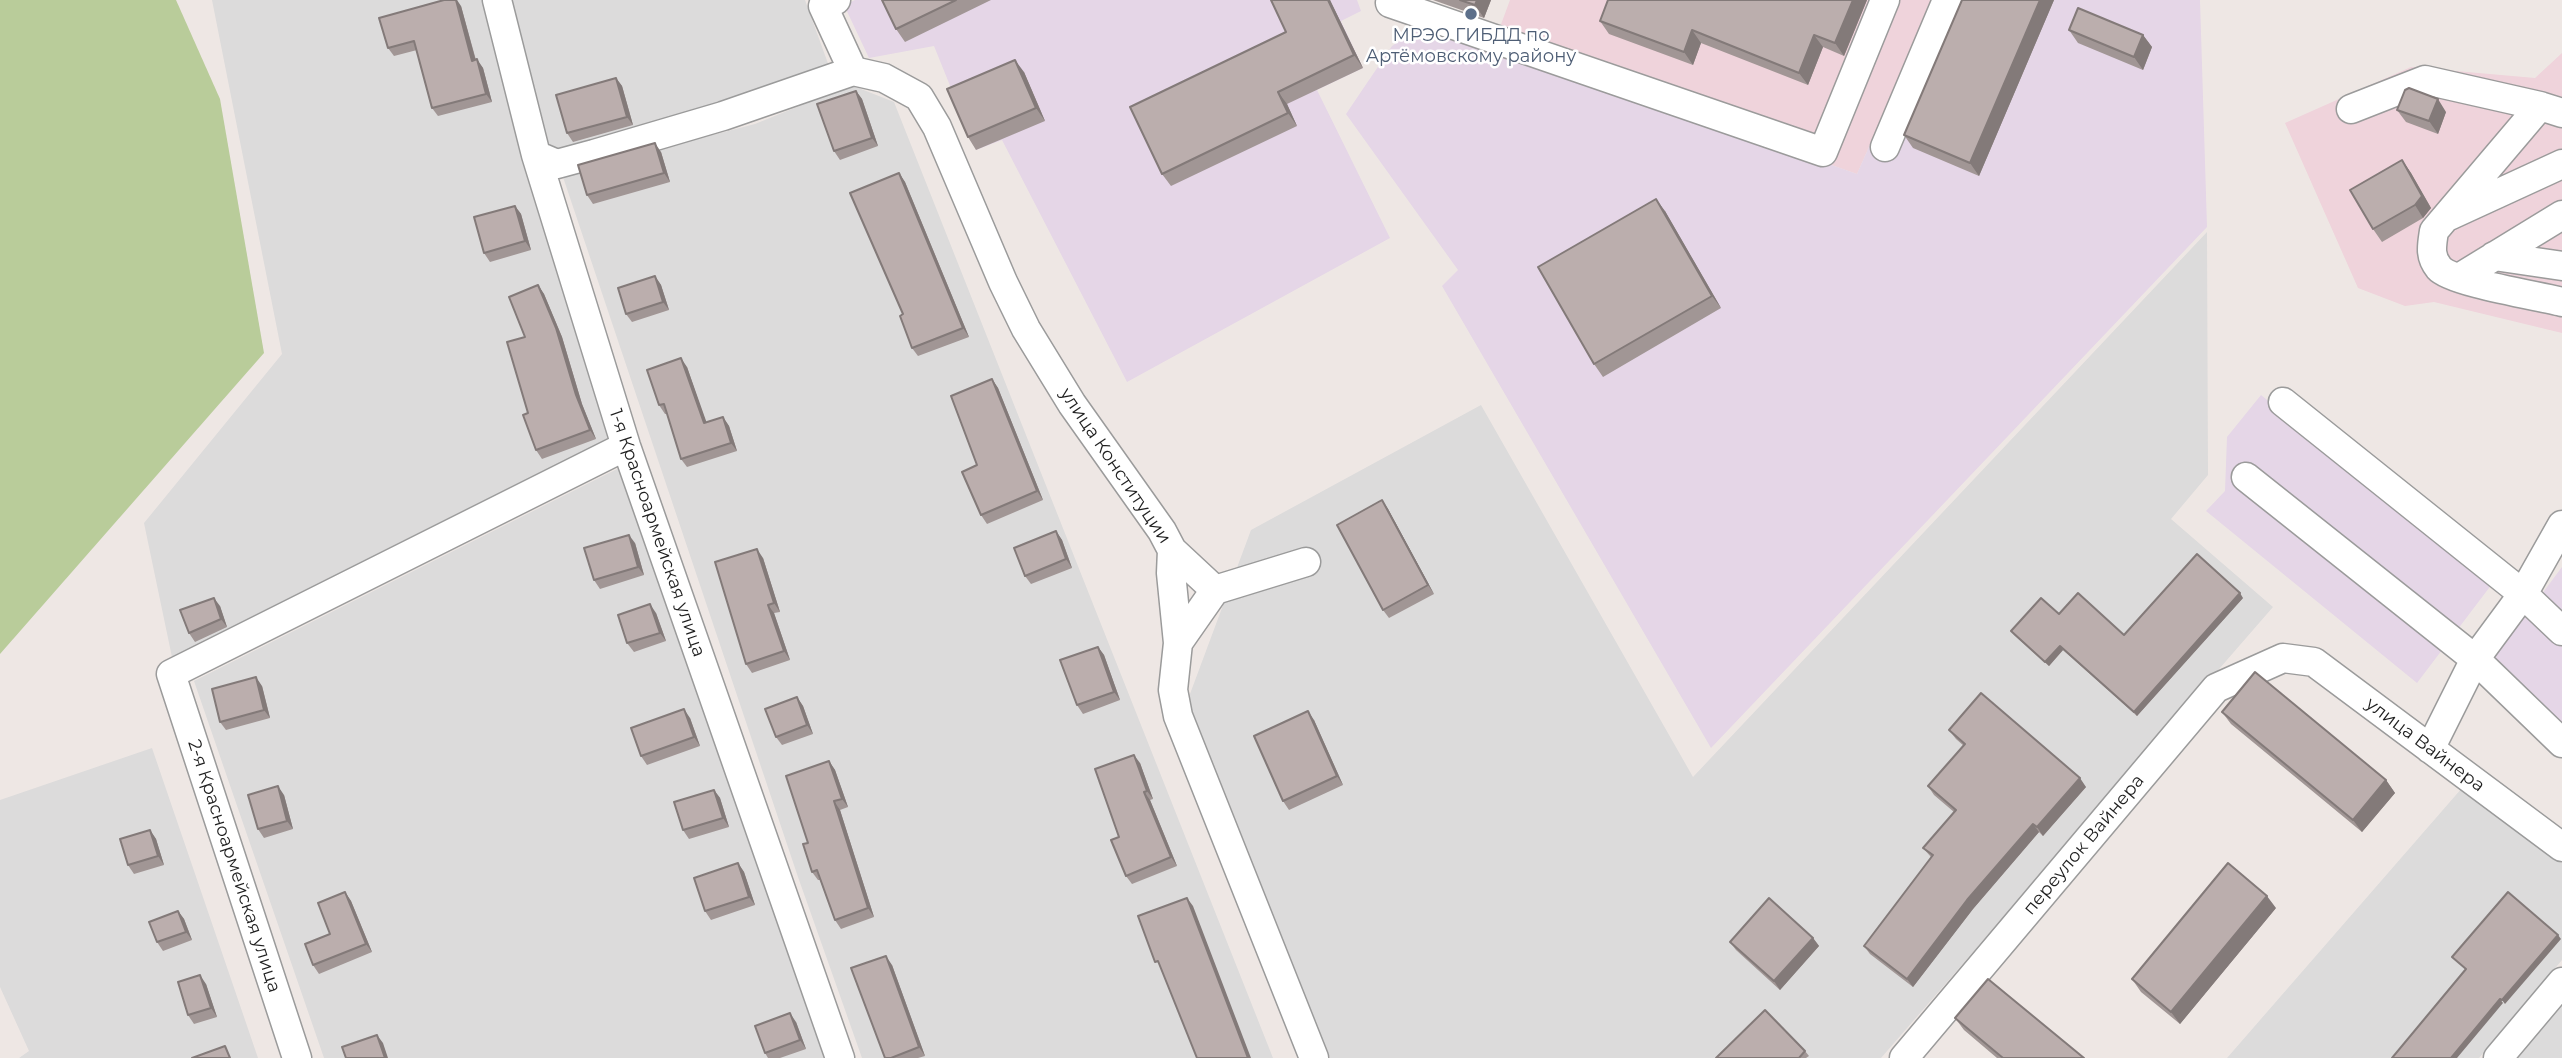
<!DOCTYPE html>
<html>
<head>
<meta charset="utf-8">
<style>
  body { margin:0 }
  canvas { display:block; background:#eee7e4 }
</style>
</head>
<body>
<canvas width="2562" height="1058"></canvas>
<script>
const c = document.querySelector('canvas').getContext('2d');
c.lineJoin = 'round';
function fill(path, color) { c.fillStyle = color; c.fill(path, 'evenodd'); }
function stroke(path, color, width, dash) { c.strokeStyle = color; c.lineWidth = width; c.lineCap = dash ? 'butt' : 'round'; c.setLineDash(dash || []); c.stroke(path); }
function drawText(font, color, halo, rows, align = 'center') {
  c.font = font + ' Montserrat,sans-serif'; c.lineWidth = 5; c.setLineDash([]); c.textBaseline = 'middle'; c.strokeStyle = halo; c.fillStyle = color; for (const [text, x, y, turn = 0] of rows) {
    c.save(); c.translate(x, y); c.rotate((+turn || 0) * Math.PI / 180); c.textAlign = isNaN(turn) ? turn : align; if (halo) c.strokeText(text, 0, 0); c.fillText(text, 0, 0); c.restore();
  }
}
fill(new Path2D(`
  M212 0H487L612 442 173 662 144 523 282 354Z
  M512 0H805L830 69 564 154 546 144Z
  M851 85 894 102 1273 1058H862L798 877 562 174 755 124Z
  M2207 232 2208 475 2171 519 2273 607 1881 1058H1330L1187 702 1251 530 1481 405 1693 777Z
  M621 467 826 1058H324L194 681Z
  M152 748 258 1058H19L29 1051 0 987V800Z
  M2462 788 2562 863V960L2479 1058H2227Z
  M2562 1003V1058H2517Z`), '#dcdbdb');
fill(new Path2D(`
  M1510 0H1934L1857 174 1493 46Z
  M2562 53V333L2434 302 2405 306 2358 288 2285 123 2411 67 2535 78Z`), '#efd3db');
fill(new Path2D(`
  M855 0H1357L1361 11 1341 21 1363 68 1317 90 1390 238 1127 382 1002 140 976 150 934 46 869 58 844 5Z
  M1934 0H2200L2207 227 1711 748 1442 286 1458 270 1346 114 1392 46 1427 23 1857 174Z
  M2261 395 2492 584 2417 683 2206 511 2225 491 2227 437Z
  M2562 567V737L2488 666Z`), '#e5d6e7');
fill(new Path2D(`
  M0 0H176L220 99 264 353 0 654Z`), '#b9cc9a');
const minor = new Path2D(`
  M497 0 536 155 626 446 840 1058
  M836 0 823 6 853 71
  M1391 0 1390 3 1823 152 1885 0
  M2351 109 2425 80 2540 106
  M2562 113 2540 106 2434 231C2432 245 2429 256 2439 268 2451 282 2539 296 2562 302
  M1885 147 1947 0
  M536 155 557 164 594 154 723 116 853 71 884 78 919 97 937 127 1003 282 1026 329 1072 404 1162 531 1172 550 1171 573 1178 643 1173 690 1178 716 1314 1058
  M2449 216 2562 164
  M2494 256 2562 266
  M2459 278 2562 215
  M2283 402 2523 594 2562 631
  M2246 477 2475 659 2562 743
  M1172 550 1215 590
  M1178 643 1215 590 1306 562
  M2430 749 2475 659 2523 594 2562 525
  M297 1058 171 674 626 446
  M1904 1058 2216 688 2283 658 2314 662 2562 847
  M2498 1058 2562 982`);
stroke(minor, '#9b9b9b', 31);
stroke(minor, '#fff', 28);
fill(new Path2D(`
  M882 0H991L905 42 896 29Z
  M1330 0 1363 68 1287 104 1297 126 1171 186 1162 174 1286 32Z
  M1433 0H1491L1484 18Z
  M1608 0H1867L1844 56 1823 47 1808 85 1701 43 1693 65 1609 34 1600 21Z
  M1962 0H2054L1979 176 1913 148 1904 135Z
  M461 6 476 60 483 68 492 102 438 116 432 108 417 50 394 56 388 48Z
  M2069 30 2143 35 2152 47 2143 70 2078 43Z
  M1024 72 1045 121 976 150 968 137Z
  M616 78 622 86 633 125 573 142 567 133Z
  M856 91 862 99 878 146 840 160 834 151Z
  M2397 110 2446 112 2438 134 2406 122Z
  M661 152 670 182 593 204 587 195Z
  M2402 160 2411 173 2431 208 2423 218 2382 242 2373 229Z
  M899 173 905 182 969 337 918 356 912 348 903 314Z
  M515 206 521 214 531 250 490 262 484 253Z
  M1665 211 1721 308 1603 377 1594 364Z
  M655 276 661 285 669 310 632 322 626 314Z
  M538 285 544 294 562 337 582 404 596 439 542 459 536 450 525 337Z
  M687 367 706 423 723 417 729 426 737 451 687 467 681 459 667 414H665L659 405Z
  M992 379 998 388 1043 500 987 524 981 515 977 465Z
  M1382 500 1388 509 1434 594 1389 618 1383 610Z
  M1056 531 1062 540 1072 568 1031 584 1025 576Z
  M635 543 644 575 600 589 594 580Z
  M763 558 780 612 774 613 790 660 752 673 746 664Z
  M2243 598 2137 716 2063 650 2049 666 2014 635 2011 631 2059 614 2124 635Z
  M220 606 227 627 195 642 189 633Z
  M656 613 666 641 634 652 627 643Z
  M1098 647 1104 655 1120 700 1083 714 1077 705Z
  M262 686 270 718 226 730 220 722Z
  M797 697 803 706 813 734 782 745 776 737Z
  M2222 712 2386 780 2395 793 2362 832 2231 724Z
  M690 718 700 746 647 765 641 756Z
  M1314 720 1343 785 1289 810 1283 801Z
  M1949 730 2086 787 2043 836 2039 832 1973 909 1913 987 1870 954 1864 946 1931 857 1923 848 1954 812 1934 795 1928 786 1964 746 1956 739Z
  M829 761 835 770 848 807 840 810 874 917 841 929 835 920 820 880H818L812 872 808 843Z
  M1140 763 1153 799 1150 800 1177 866 1132 884 1126 876 1119 837Z
  M714 790 720 798 729 827 689 839 683 830Z
  M284 795 293 829 264 838 258 829Z
  M150 830 156 839 164 865 134 874 128 865Z
  M738 863 744 872 755 905 711 920 705 911Z
  M345 892 351 901 372 952 319 974 313 965 330 934Z
  M2276 908 2180 1024 2141 992 2132 979Z
  M178 911 184 919 192 940 163 951 157 942Z
  M1813 938 1819 946 1780 990 1736 950 1730 942Z
  M892 965 925 1056 918 1058H885Z
  M206 984 217 1017 194 1024 188 1015Z
  M1955 1018 2084 1058H1997L1964 1030Z
  M796 1022 806 1049 780 1058H768L765 1053Z
  M1805 1051 1809 1056 1806 1058H1716Z`), '#a19695');
fill(new Path2D(`
  M456 0H457L461 6 478 69 472 61Z
  M1328 0H1330L1363 68 1354 55Z
  M1477 0H1491L1484 18 1475 5Z
  M1853 0H1867L1844 56 1835 43Z
  M2040 0H2054L1979 176 1970 163Z
  M1692 30 1701 43 1693 65 1684 52Z
  M1814 35 1823 47 1808 85 1799 73Z
  M2143 35 2152 47 2143 70 2134 57Z
  M477 59 483 68 492 102 486 94Z
  M1015 60 1024 72 1045 121 1036 108Z
  M616 78 622 86 633 125 627 117Z
  M856 91 862 99 878 146 872 138Z
  M1278 92 1287 104 1297 126 1288 113Z
  M2438 99 2446 112 2438 134 2429 121Z
  M655 143 661 152 670 182 664 173Z
  M2402 160 2411 173 2431 208 2423 218 2415 205Z
  M899 173 905 182 969 337 963 328Z
  M1656 199 1665 211 1721 308 1712 296Z
  M515 206 521 214 531 250 525 241Z
  M655 276 661 285 669 310 663 302Z
  M538 285 544 294 562 337 582 404 596 439 590 430 576 395Z
  M681 358 687 367 710 432 704 423Z
  M992 379 998 388 1043 500 1037 491Z
  M723 417 729 426 737 451 731 443Z
  M1382 500 1388 509 1434 594 1428 585Z
  M1056 531 1062 540 1072 568 1066 559Z
  M629 535 635 543 644 575 638 567Z
  M757 549 763 558 780 612 774 603Z
  M2240 593 2243 598 2137 716 2134 712Z
  M214 598 220 606 227 627 221 619Z
  M650 604 656 613 666 641 660 633Z
  M768 605 774 613 790 660 784 651Z
  M2060 646 2063 650 2049 666 2045 662Z
  M1098 647 1104 655 1120 700 1114 692Z
  M256 677 262 686 270 718 264 710Z
  M797 697 803 706 813 734 807 725Z
  M684 709 690 718 700 746 694 737Z
  M1308 711 1314 720 1343 785 1337 776Z
  M1134 755 1140 763 1153 799 1147 791Z
  M829 761 835 770 848 807 842 799Z
  M2080 778 2086 787 2043 836 2037 827Z
  M2386 780 2395 793 2362 832 2353 820Z
  M278 786 284 795 293 829 287 821Z
  M714 790 720 798 729 827 723 818Z
  M1144 792 1150 800 1177 866 1171 857Z
  M834 801 840 810 874 917 868 908Z
  M2033 824 2039 832 1973 909 1913 987 1907 979 1967 900Z
  M150 830 156 839 164 865 158 856Z
  M738 863 744 872 755 905 749 897Z
  M345 892 351 901 372 952 366 944Z
  M2267 896 2276 908 2180 1024 2171 1012Z
  M1187 898 1193 906 1251 1058H1248Z
  M178 911 184 919 192 940 186 932Z
  M2558 935 2561 939 2505 1004 2502 1000Z
  M1813 938 1819 946 1780 990 1774 981Z
  M886 956 892 965 925 1056 919 1047Z
  M200 975 206 984 217 1017 211 1008Z
  M2500 999 2503 1003 2457 1058H2451Z
  M790 1013 796 1022 806 1049 800 1040Z
  M377 1035 383 1043 388 1058H385Z`), '#837a79');
const building = new Path2D(`
  M444 0H456L472 61 477 59 486 94 432 108 414 41 388 48 379 18Z
  M882 0H956L896 29Z
  M1271 0H1328L1354 55 1278 92 1288 113 1162 174 1130 107 1286 32Z
  M1460 0H1477L1475 5Z
  M1608 0H1853L1835 43 1814 35 1799 73 1692 30 1684 52 1600 21Z
  M1962 0H2040L1970 163 1904 135Z
  M2078 8 2143 35 2134 57 2069 30Z
  M1015 60 1036 108 968 137 947 89Z
  M616 78 627 117 567 133 556 95Z
  M2409 88 2438 99 2429 121 2397 110 2405 90Z
  M856 91 872 138 834 151 817 104Z
  M655 143 664 173 587 195 578 165Z
  M2402 160 2422 196 2415 205 2373 229 2350 190Z
  M899 173 963 328 912 348 900 316 903 314 850 193Z
  M1656 199 1712 296 1594 364 1538 267Z
  M515 206 525 241 484 253 474 217Z
  M655 276 663 302 626 314 618 288Z
  M538 285 556 328 576 395 590 430 536 450 523 415 528 413 507 342 525 337 509 297Z
  M681 358 704 423 723 417 731 443 681 459 664 404 659 405 647 370Z
  M992 379 1037 491 981 515 962 472 977 465 951 396Z
  M1382 500 1428 585 1383 610 1337 525Z
  M1056 531 1066 559 1025 576 1014 548Z
  M629 535 638 567 594 580 584 548Z
  M757 549 774 603 768 605 784 651 746 664 715 562Z
  M2197 554 2240 593 2134 712 2060 646 2045 662 2011 631 2041 598 2059 614 2078 593 2124 635Z
  M214 598 221 619 189 633 180 610Z
  M650 604 660 633 627 643 618 615Z
  M1098 647 1114 692 1077 705 1060 660Z
  M2255 672 2386 780 2353 820 2222 712Z
  M256 677 264 710 220 722 212 689Z
  M1981 693 2080 778 2037 827 2033 824 1967 900 1907 979 1864 946 1933 855 1923 848 1956 810 1928 786 1965 744 1949 730Z
  M797 697 807 725 776 737 765 709Z
  M684 709 694 737 641 756 631 728Z
  M1308 711 1337 776 1283 801 1254 736Z
  M1134 755 1147 791 1144 792 1171 857 1126 876 1111 840 1119 837 1095 769Z
  M829 761 842 799 834 801 868 908 835 920 817 870 812 872 803 844 808 843 786 776Z
  M278 786 287 821 258 829 248 795Z
  M714 790 723 818 683 830 674 802Z
  M150 830 158 856 128 865 120 839Z
  M738 863 749 897 705 911 694 878Z
  M2228 863 2267 896 2171 1012 2132 979Z
  M345 892 366 944 313 965 305 944 330 934 318 903Z
  M2508 892 2558 935 2502 1000 2500 999 2451 1058H2392L2466 969 2452 957Z
  M1187 898 1248 1058H1197L1158 961 1155 962 1138 916Z
  M1769 898 1813 938 1774 981 1730 942Z
  M178 911 186 932 157 942 149 922Z
  M886 956 919 1047 891 1058H885L851 968Z
  M200 975 211 1008 188 1015 178 982Z
  M1988 979 2084 1058H2003L1955 1018Z
  M1765 1010 1805 1051 1799 1058H1716Z
  M790 1013 800 1040 765 1053 755 1026Z
  M377 1035 385 1058H346L342 1047Z
  M225 1046 230 1058H192Z`);
fill(building, '#bbaead');
stroke(building, '#837a79', 2);
for (const [x, y, r, color] of [
  [1471,14,7,"#5c6f8a"]
]) { const dot = new Path2D(); dot.arc(x, y, r, 0, 2 * Math.PI); c.fillStyle = color; c.fill(dot); stroke(dot, '#fff', 2.5); }
drawText('18px', '#4e5e75', '#fff', [
  ["МРЭО ГИБДД по",1471,36],
  ["Артёмовскому району",1471,57]
]);
drawText('18px', '#1e1e1e', '#fff', [
  ["улица Конституции",1115,466,56],
  ["1-я Красноармейская улица",657,533,71],
  ["улица Вайнера",2425,745,37],
  ["переулок Вайнера",2084,845,-50],
  ["2-я Красноармейская улица",234,866,72]
]);
</script>
</body>
</html>
